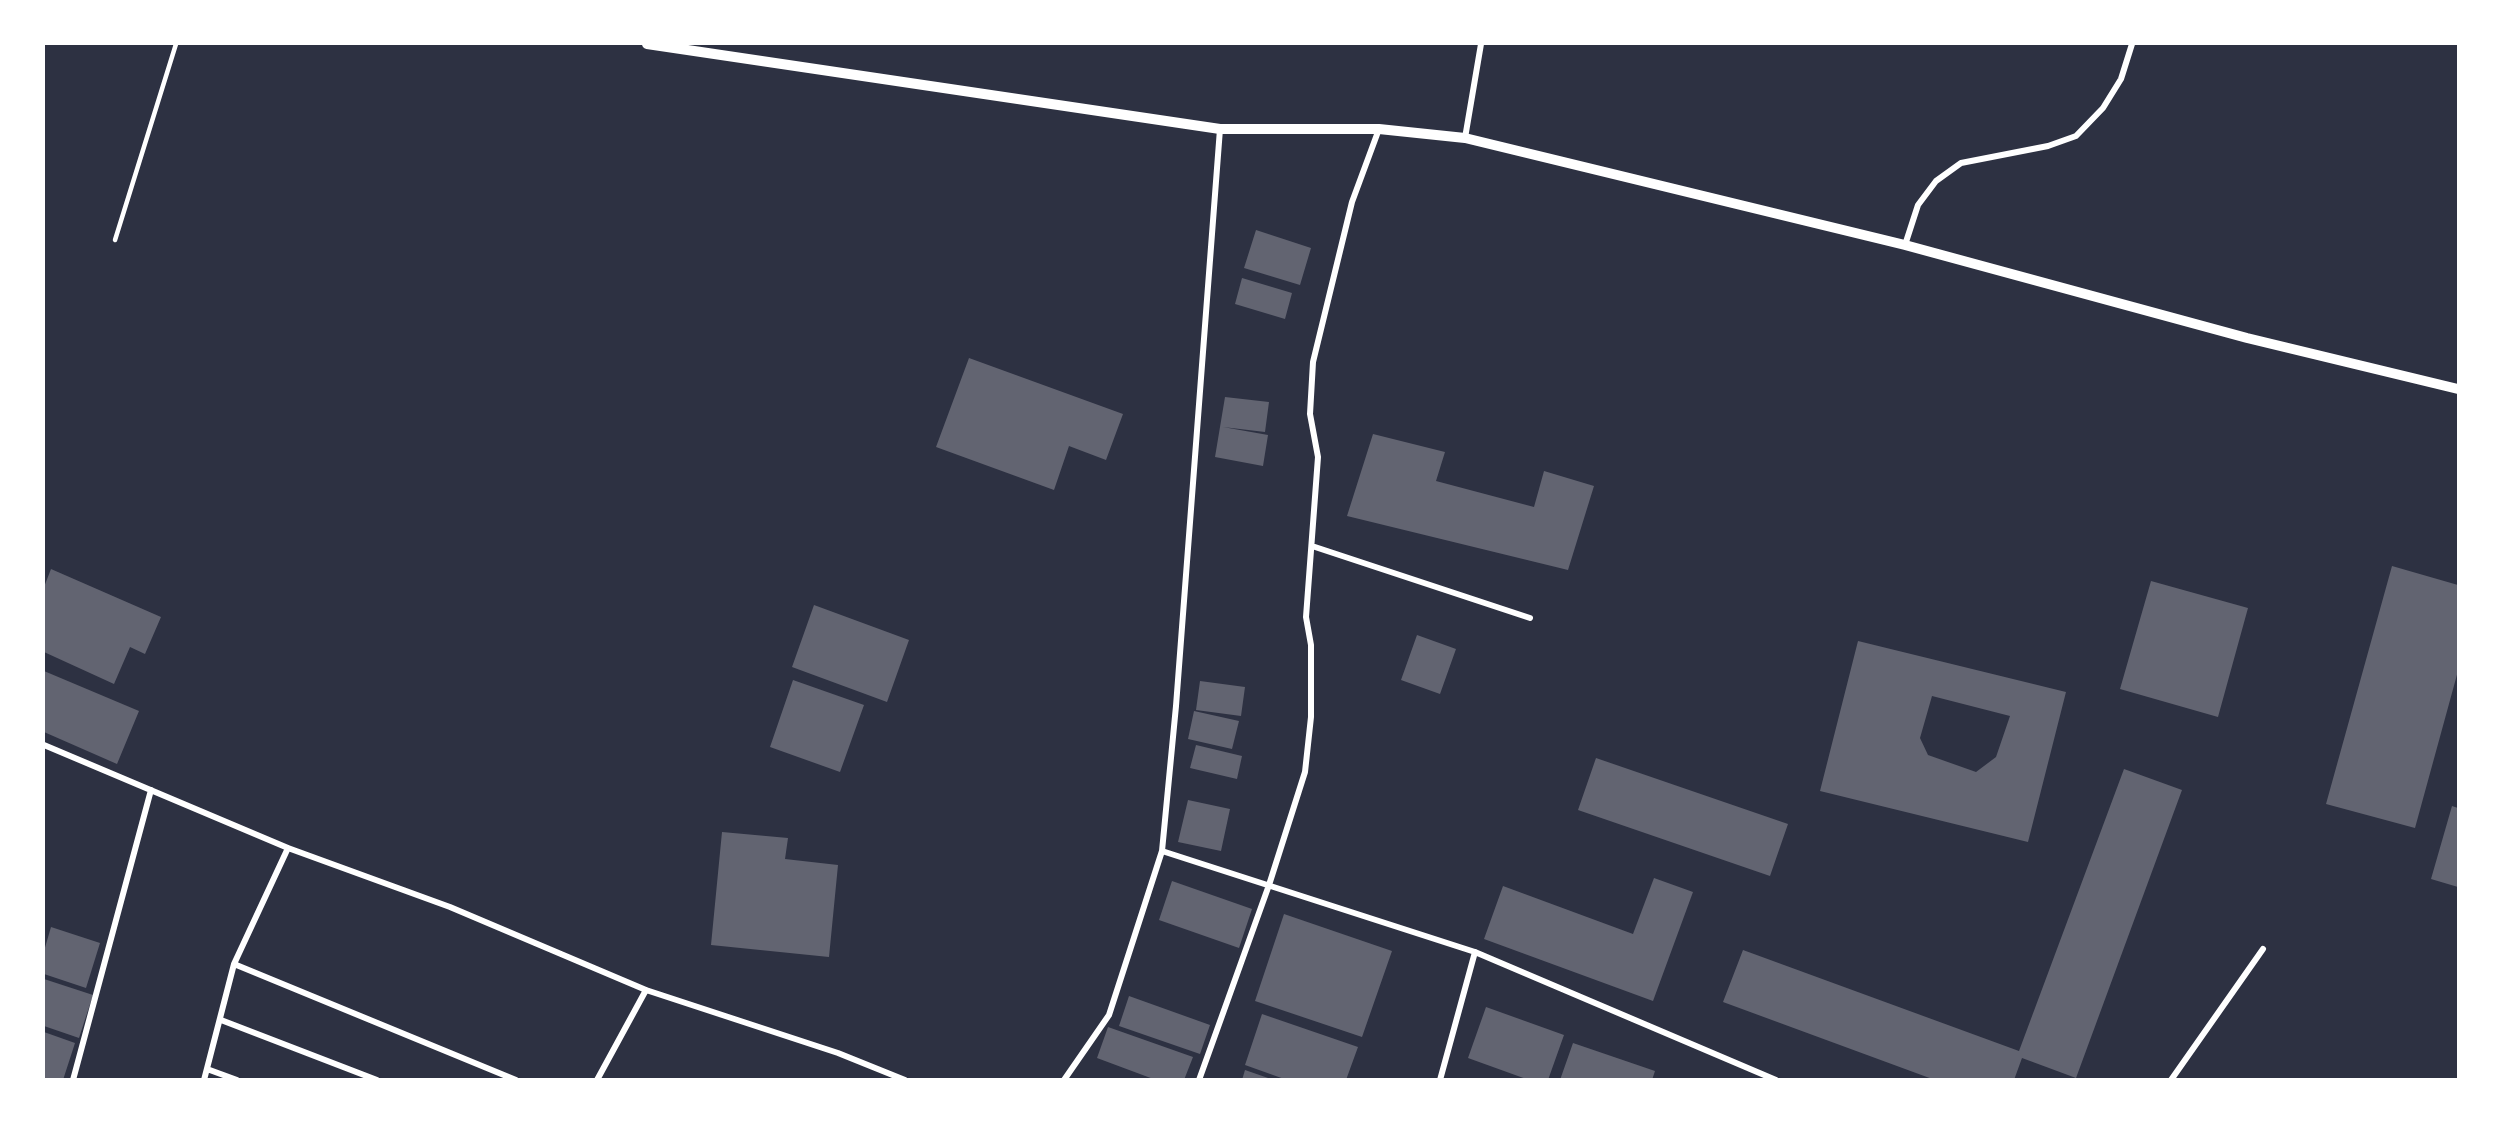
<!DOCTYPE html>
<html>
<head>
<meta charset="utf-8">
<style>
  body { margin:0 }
  #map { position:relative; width:2502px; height:1123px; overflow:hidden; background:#2d3142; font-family:"Work Sans",sans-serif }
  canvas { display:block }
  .frame { position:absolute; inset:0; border:45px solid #fff; pointer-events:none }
</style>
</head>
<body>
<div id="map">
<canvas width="2502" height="1123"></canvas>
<div class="frame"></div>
</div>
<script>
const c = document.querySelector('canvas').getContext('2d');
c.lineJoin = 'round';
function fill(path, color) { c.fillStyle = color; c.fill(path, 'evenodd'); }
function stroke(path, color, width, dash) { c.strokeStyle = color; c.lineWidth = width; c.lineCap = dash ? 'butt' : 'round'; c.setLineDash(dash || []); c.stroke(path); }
fill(new Path2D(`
  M1256 230 1311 248 1300 285 1244 268Z
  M1242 278 1292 293 1285 319 1235 304Z
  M969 358 1123 414 1106 460 1069 446 1054 490 936 447Z
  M1225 397 1269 402 1265 432 1223 427 1268 435 1263 466 1215 457Z
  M1373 434 1445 452 1436 481 1534 507 1544 471 1594 486 1568 570 1347 516Z
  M2392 566 2458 585V671L2415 828 2326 804Z
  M51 569 161 617 145 654 130 647 114 684 44 652V587Z
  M2151 581 2248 608 2218 717 2120 689Z
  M814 605 909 640 887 702 792 667Z
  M1417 635 1456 649 1440 694 1401 680Z
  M1858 641 2066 692 2028 842 1820 791ZM1932 696 2010 716 1996 757 1976 772 1928 755 1920 738Z
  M44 671 139 711 117 764 44 732Z
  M793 680 864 705 840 772 770 747Z
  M1200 681 1245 687 1241 716 1196 710Z
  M1194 711 1239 721 1232 749 1188 739Z
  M1196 745 1242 756 1237 779 1190 768Z
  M1596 758 1788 824 1770 876 1578 810Z
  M2124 769 2182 790 2076 1078 2022 1058 2014 1080H1935L1723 1002 1743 950 2019 1051Z
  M1188 800 1230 809 1221 851 1178 842Z
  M2452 806 2458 808V887L2431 879Z
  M722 832 788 838 785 859 838 865 829 957 711 945Z
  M1654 878 1693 892 1653 1001 1484 939 1503 886 1633 934Z
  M1172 881 1252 909 1239 948 1159 920Z
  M1284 914 1392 951 1362 1037 1255 1001Z
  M51 927 100 943 86 988 44 974V951Z
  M44 979 93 995 79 1038 44 1026Z
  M1129 996 1210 1025 1200 1054 1119 1026Z
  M1486 1007 1564 1035 1548 1080H1529L1468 1058Z
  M1262 1014 1358 1047 1346 1080H1287L1245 1065Z
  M1108 1027 1193 1057 1184 1080H1156L1097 1058Z
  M44 1032 75 1043 63 1080 44 1078Z
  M1573 1043 1655 1071 1652 1080H1560Z
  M1245 1070 1271 1079V1080H1242Z`), '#626471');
stroke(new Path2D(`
  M115 240 176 44`), '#fff', 4.5);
stroke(new Path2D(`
  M1465 138 1481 44
  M1905 245 1918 205 1936 181 1961 163 2048 146 2076 136 2103 108 2121 79 2132 44
  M1312 546 1530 618
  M44 745 288 848 450 907 646 990 838 1053 905 1080
  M1162 851 1475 952 1776 1080
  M234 964 516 1080
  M221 1020 377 1080
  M207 1069 237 1080
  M73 1080 151 790
  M204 1080 234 964 288 848
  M597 1080 646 990
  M1064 1080 1109 1015 1162 851 1176 706 1220 129
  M1199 1080 1269 885 1305 772 1311 717V645L1306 617 1318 457 1310 414 1313 362 1352 202 1379 129
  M1440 1080 1475 952
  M2171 1080 2263 949`), '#fff', 6);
stroke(new Path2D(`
  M647 44 1220 129H1379L1465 138 1905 245 2247 338 2458 389`), '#fff', 10);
</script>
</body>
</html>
